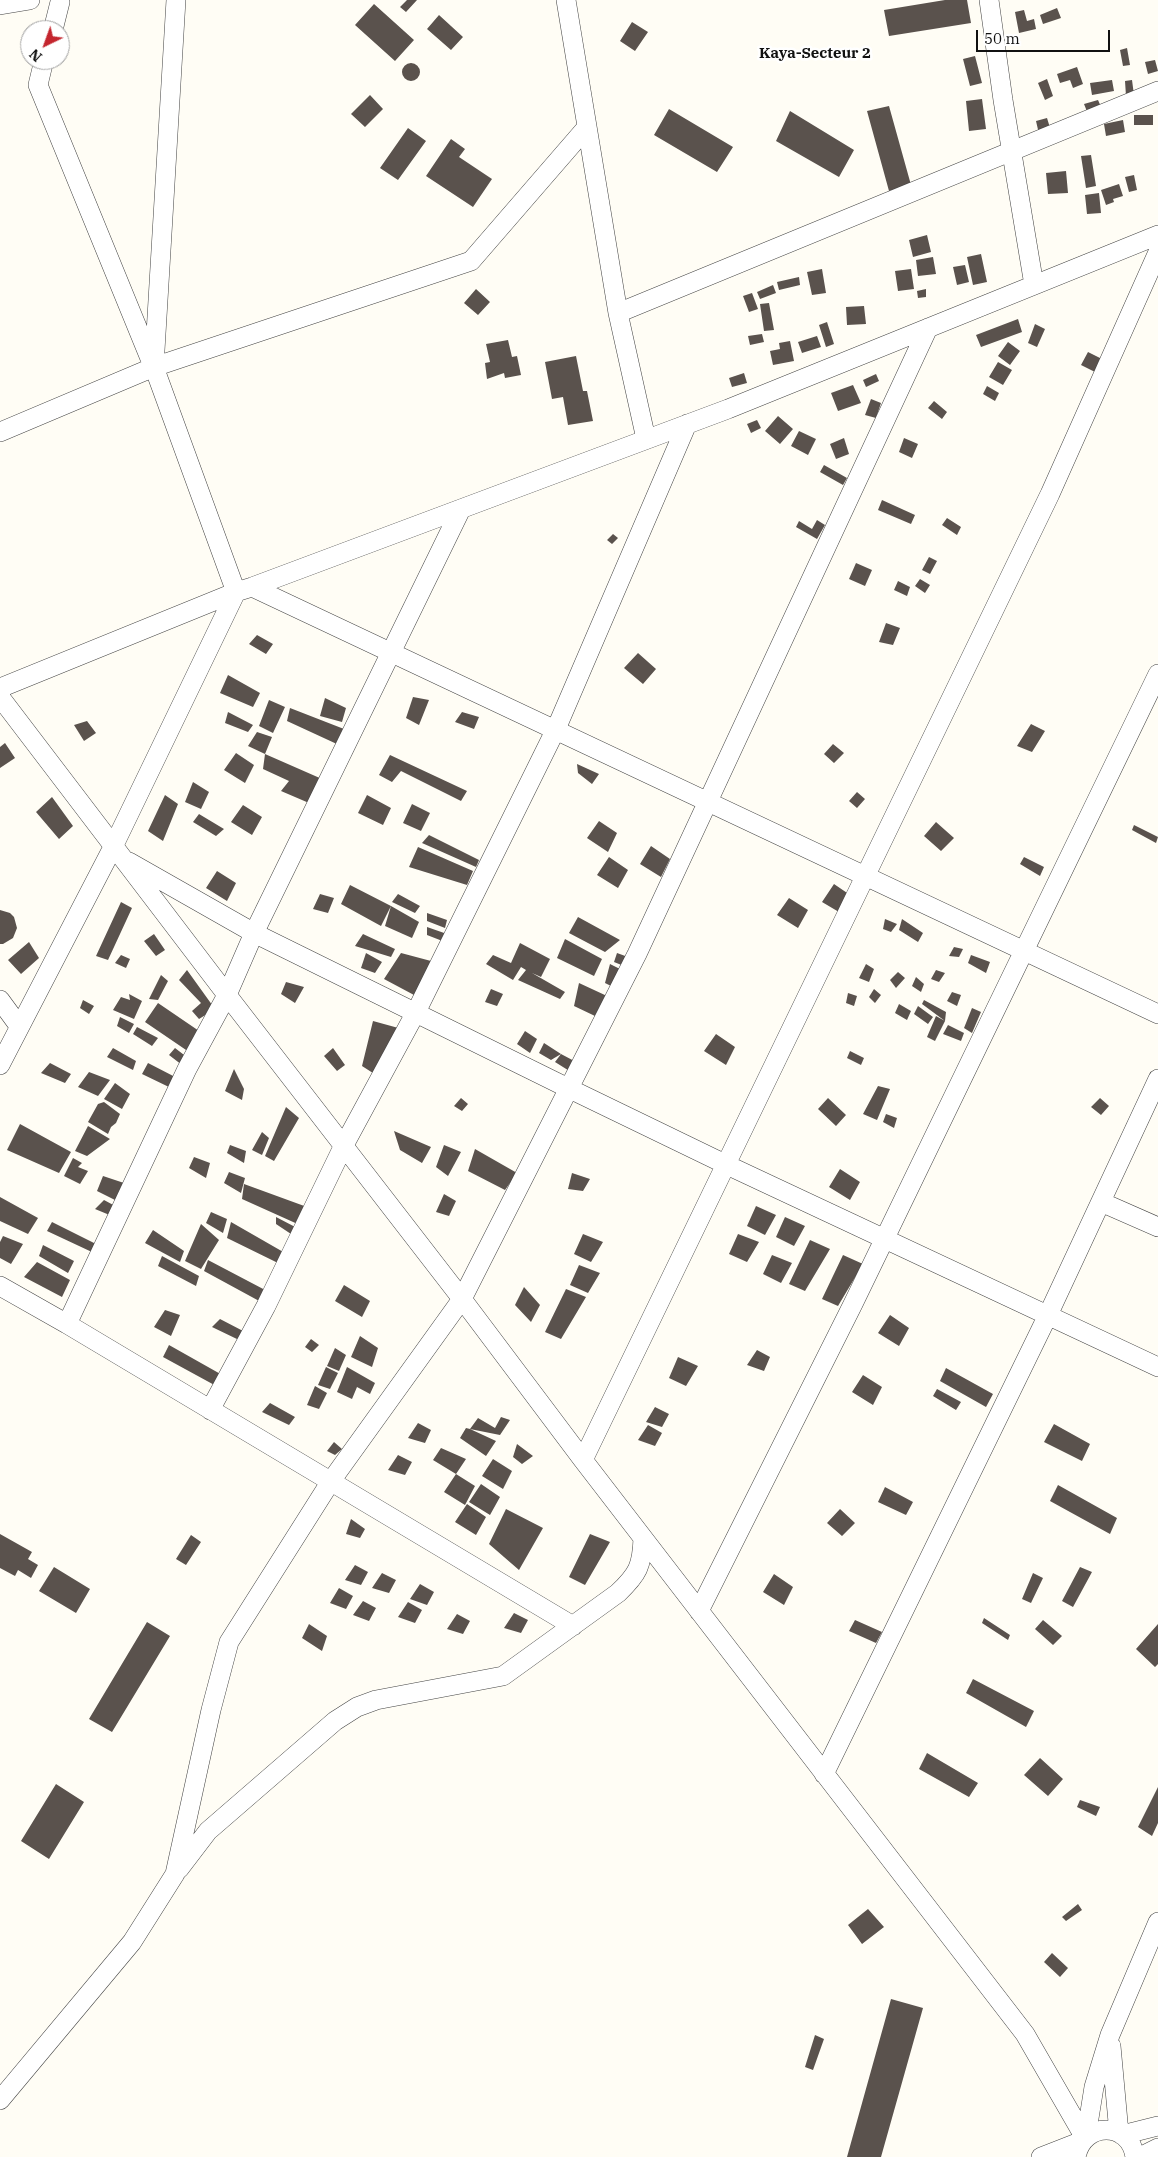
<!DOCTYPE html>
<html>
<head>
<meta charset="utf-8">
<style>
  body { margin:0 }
  #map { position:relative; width:1158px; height:2157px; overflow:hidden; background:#fffdf5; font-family:"IBM Plex Serif",serif }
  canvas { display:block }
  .north { position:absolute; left:20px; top:20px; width:50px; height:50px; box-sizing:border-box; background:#fff; border:1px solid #a0a0a0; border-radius:50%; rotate:222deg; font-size:14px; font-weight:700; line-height:20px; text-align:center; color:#111 }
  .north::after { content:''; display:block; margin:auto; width:18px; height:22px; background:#c4262e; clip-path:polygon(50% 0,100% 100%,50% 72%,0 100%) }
  .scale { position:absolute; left:976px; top:30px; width:134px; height:22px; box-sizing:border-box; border:2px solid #111; border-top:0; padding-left:6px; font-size:15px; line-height:18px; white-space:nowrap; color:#111; -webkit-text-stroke:4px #fff; paint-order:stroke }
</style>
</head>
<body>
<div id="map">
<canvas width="1158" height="2157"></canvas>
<div class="north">N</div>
<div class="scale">50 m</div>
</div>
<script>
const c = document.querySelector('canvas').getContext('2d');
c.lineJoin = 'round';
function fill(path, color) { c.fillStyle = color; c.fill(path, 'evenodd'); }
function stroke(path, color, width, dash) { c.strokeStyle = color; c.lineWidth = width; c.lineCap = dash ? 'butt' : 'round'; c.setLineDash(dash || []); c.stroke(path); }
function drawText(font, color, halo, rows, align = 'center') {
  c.font = font + ' "IBM Plex Serif",serif'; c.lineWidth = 5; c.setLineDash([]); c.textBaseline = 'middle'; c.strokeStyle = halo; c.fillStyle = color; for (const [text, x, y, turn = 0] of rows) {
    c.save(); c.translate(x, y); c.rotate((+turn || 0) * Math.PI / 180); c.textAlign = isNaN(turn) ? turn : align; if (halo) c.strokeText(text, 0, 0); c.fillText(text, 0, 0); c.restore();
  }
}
fill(new Path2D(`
  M407 0H417L406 12 400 7Z
  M945 0H967L971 23 889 36 884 10Z
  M374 4 414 40 395 61 355 25Z
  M1057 8 1061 18 1043 24 1040 15Z
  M1024 10 1027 21 1034 19 1036 29 1019 33 1015 12Z
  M439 15 463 37 451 50 427 29Z
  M632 22 648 32 635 51 620 41Z
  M1127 48 1130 65 1123 66 1120 50Z
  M975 56 982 83 970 86 963 59Z
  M1155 60 1158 71 1148 74 1145 62Z
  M402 72a9 9 0 1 1 18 0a9 9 0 1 1-18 0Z
  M1077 67 1083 84 1073 88 1070 80 1060 83 1057 74Z
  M1047 79 1053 96 1045 100 1038 83Z
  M1112 80 1114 91 1092 95 1090 83Z
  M1132 80 1134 95 1126 96 1125 81Z
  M370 95 383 109 365 127 351 114Z
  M982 99 986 129 969 131 966 101Z
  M1098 100 1102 109 1088 114 1084 104Z
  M889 106 911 185 889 191 867 111Z
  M669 109 733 147 717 172 654 135Z
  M790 111 854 150 839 177 776 141Z
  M1134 115H1153V125H1134Z
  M1047 118 1051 131 1039 134 1036 121Z
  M1123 120 1125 132 1106 136 1104 124Z
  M408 128 426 141 398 180 380 168Z
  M451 139 465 149 459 157 492 179 473 207 426 176Z
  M1091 155 1096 186 1086 188 1081 156Z
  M1066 171 1068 193 1048 194 1046 173Z
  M1134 175 1137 190 1129 192 1125 177Z
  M1119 184 1123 196 1113 199 1114 202 1106 205 1101 190Z
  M1099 193 1101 213 1087 214 1085 195Z
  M927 235 931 252 913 257 909 240Z
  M981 254 987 282 973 285 967 257Z
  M933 257 936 274 918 276 916 260Z
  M965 265 969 282 957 285 953 267Z
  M822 269 826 293 812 295 807 272Z
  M911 269 914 289 898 291 895 271Z
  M799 277 800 285 779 290 777 282Z
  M773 285 776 293 760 299 757 292Z
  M476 289 490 302 478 315 464 303Z
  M926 289V297L918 298 917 291Z
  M752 293 758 309 749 312 743 296Z
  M769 303 774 330 764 331 760 304Z
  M864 306 866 324 847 325 846 307Z
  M1018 319 1022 332 981 347 976 335Z
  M827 322 834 344 826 347 819 325Z
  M1035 324 1045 329 1037 347 1028 343Z
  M762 334 764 342 750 345 748 336Z
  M817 336 821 347 802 353 798 342Z
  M508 340 512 357 517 356 521 375 505 378 504 373 487 379 485 363 490 362 486 344Z
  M790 341 794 361 773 365 770 351 780 349 779 343Z
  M1008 342 1020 351 1010 365 998 356Z
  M1088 352 1102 359 1097 373 1081 365Z
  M576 356 583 391H587L593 421 568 425 563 397 552 399 545 362Z
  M998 362 1012 370 1003 385 989 377Z
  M744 373 747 383 732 387 729 378Z
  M876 374 879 381 866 387 863 380Z
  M853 385 861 403 838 411 831 393Z
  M987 386 999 393 995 401 983 394Z
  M871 399 881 403 876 418 865 415Z
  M934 401 947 412 942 419 928 408Z
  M778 416 793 429 780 444 765 431Z
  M757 420 761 428 751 433 747 424Z
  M799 431 816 439 808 455 791 446Z
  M844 438 849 454 836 459 830 444Z
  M904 438 918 444 912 458 899 452Z
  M824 465 847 478 843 485 820 472Z
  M882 500 915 515 911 524 878 510Z
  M947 518 961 527 957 535 942 525Z
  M817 520 825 525 817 539 796 527 799 521 812 529Z
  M613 534 618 538 612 544 607 540Z
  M929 557 937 561 930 574 922 570Z
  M856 563 872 570 865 586 849 579Z
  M920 579 930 585 925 593 915 586Z
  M898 581 910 587 907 596 894 590Z
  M886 623 900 628 893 645 879 642Z
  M257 635 273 644 266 654 249 644Z
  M638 653 656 669 643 684 624 668Z
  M228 675 260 693 253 707 220 693Z
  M413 697 429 700 419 725 406 718Z
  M325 698 346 708 342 722 320 716Z
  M269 700 285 707 273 733 259 726Z
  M290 708 344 729 339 745 287 721Z
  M228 712 253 725 248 732 225 723Z
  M462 712 479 717 474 729 455 722Z
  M87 721 96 733 84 741 74 725Z
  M1031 724 1045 731 1032 752 1017 746Z
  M257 732 272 737 265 754 248 746Z
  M5 743 15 758 0 768V747Z
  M833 744 844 753 834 763 824 754Z
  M236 753 254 765 245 783 224 770Z
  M265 754 322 779 309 803 281 791 289 781 263 769Z
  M390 755 467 791 461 801 401 771 392 782 379 775Z
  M577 764 599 774 592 784 578 773Z
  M193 782 209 792 201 809 185 802Z
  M857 792 865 799 857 808 849 801Z
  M165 795 178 804 163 841 148 831Z
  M367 795 391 808 383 825 358 813Z
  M52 797 73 826 59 839 36 812Z
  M412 804 430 813 421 831 403 823Z
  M243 805 262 817 252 835 231 822Z
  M199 814 224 829 216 836 193 822Z
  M599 821 617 833 608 852 587 838Z
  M936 822 954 838 941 851 924 836Z
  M1134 825 1158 837 1156 843 1132 830Z
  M429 835 479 860 476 867 422 843Z
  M651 846 670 859 661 877 640 864Z
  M418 847 473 871 467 885 409 867Z
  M609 857 628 870 618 888 597 875Z
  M1024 857 1044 867 1040 876 1020 864Z
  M217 871 236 883 227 901 206 888Z
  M834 884 853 897 844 915 822 902Z
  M350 885 391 906 381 926 341 904Z
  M320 894 334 898 328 913 313 909Z
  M398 894 420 906 415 913 392 902Z
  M789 898 808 910 798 928 777 915Z
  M121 902 132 908 108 960 96 956Z
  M391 906 419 922 412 938 385 926Z
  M0 910 10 913 14 917 17 928 13 938 3 944H0Z
  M427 913 447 920 445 928 427 921Z
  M578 917 620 940 605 952 569 933Z
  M885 919 897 924 891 932 883 929Z
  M902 919 923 933 918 942 899 930Z
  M427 927 447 934 445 942 427 935Z
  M154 934 165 950 156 956 144 941Z
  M363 934 395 949 391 957 355 946Z
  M565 939 602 959 594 976 557 958Z
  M29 942 39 958 21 974 8 960Z
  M520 943 550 959 541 977 532 973 565 992 560 999 518 980 526 970 521 967 513 980 486 964 493 955 511 963Z
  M954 947 963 949 959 957 949 956Z
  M366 953 382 962 375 973 361 968Z
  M401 953 431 961 414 995 384 979Z
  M617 953 628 957 624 966 614 962Z
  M121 955 130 959 126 968 115 963Z
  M971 955 990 962 986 973 968 963Z
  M610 964 622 970 613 987 605 983Z
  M866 964 874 969 869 982 859 978Z
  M187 970 215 1009 199 1019 192 1011 201 1003 179 980Z
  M936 970 945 973 939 982 931 979Z
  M898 972 905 978 896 988 890 980Z
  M161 975 168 981 158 1000 149 999Z
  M916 977 924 984 921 992 912 986Z
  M286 982 304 987 295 1003 281 994Z
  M579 983 607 996 595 1016 574 1006Z
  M491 989 503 994 497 1006 485 1002Z
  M874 989 881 995 875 1003 869 997Z
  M952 992 961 995 957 1006 947 1001Z
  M848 993 857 996 854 1006 846 1003Z
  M129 994 142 1001 134 1019 113 1010 121 997 130 1000Z
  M83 1000 94 1006 89 1014 80 1008Z
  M924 1000 946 1012 945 1021 922 1004Z
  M158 1003 202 1033 189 1052 145 1022Z
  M899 1004 911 1011 907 1020 895 1013Z
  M918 1006 933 1017 928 1024 914 1014Z
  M972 1008 981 1012 972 1033 964 1028Z
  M936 1016 945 1021 935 1041 927 1037Z
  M120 1017 134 1024 129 1033 117 1026Z
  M373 1021 402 1029 376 1075 362 1066Z
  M948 1025 964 1033 961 1041 943 1034Z
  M137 1027 158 1038 152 1046 133 1034Z
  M525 1031 537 1039 530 1053 517 1044Z
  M716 1034 735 1047 726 1065 704 1051Z
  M544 1043 561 1054 551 1060 539 1053Z
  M113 1048 136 1061 133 1070 107 1057Z
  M175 1048 188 1058 182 1065 169 1055Z
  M333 1048 345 1065 337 1071 324 1056Z
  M850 1051 864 1058 861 1065 847 1058Z
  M561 1054 578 1063 571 1072 555 1062Z
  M50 1063 71 1074 65 1083 41 1073Z
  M148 1063 179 1079 171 1088 142 1074Z
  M234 1069 244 1089 242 1100 225 1091Z
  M89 1072 110 1080 98 1096 78 1087Z
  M115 1083 130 1094 122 1109 104 1099Z
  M878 1086 890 1089 877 1120 863 1114Z
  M461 1098 468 1104 462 1111 454 1106Z
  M828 1098 846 1115 836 1126 818 1109Z
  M1100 1098 1109 1106 1101 1115 1091 1107Z
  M104 1102 120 1114 116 1123 111 1127 108 1134 88 1122 98 1104Z
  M286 1107 299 1118 274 1161 265 1156Z
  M886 1114 897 1118 894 1128 883 1122Z
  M20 1124 71 1152 59 1173 7 1150Z
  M88 1126 110 1139 87 1156 75 1151Z
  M394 1131 431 1147 422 1163 400 1150Z
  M262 1132 269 1138 262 1155 252 1150Z
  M230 1145 246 1151 244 1163 227 1153Z
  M444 1145 461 1152 448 1176 436 1167Z
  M475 1149 517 1173 505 1190 468 1171Z
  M194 1157 210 1163 206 1178 189 1168Z
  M73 1158 82 1163 78 1167 88 1171 80 1184 64 1176Z
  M840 1169 860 1182 850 1200 829 1187Z
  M229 1172 245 1178 241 1193 224 1183Z
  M572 1173 590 1179 583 1191 568 1189Z
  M103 1176 127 1184 119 1202 97 1191Z
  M244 1184 307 1207 302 1226 242 1199Z
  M444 1194 456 1201 449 1216 436 1212Z
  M0 1197 38 1218 28 1234 0 1221Z
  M104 1200 117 1207 112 1216 95 1209Z
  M756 1206 776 1215 765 1235 747 1226Z
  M211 1212 227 1219 223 1233 206 1223Z
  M276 1217 299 1229 294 1236 276 1224Z
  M785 1217 805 1226 794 1246 776 1237Z
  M52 1222 98 1245 94 1253 47 1231Z
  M231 1222 285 1253 280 1264 227 1238Z
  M201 1224 219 1240 201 1269 185 1261Z
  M153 1230 184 1251 180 1262 145 1243Z
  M583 1234 603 1242 591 1262 574 1254Z
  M738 1234 759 1242 747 1262 729 1254Z
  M3 1236 23 1244 11 1264 0 1258V1242Z
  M810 1240 830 1249 805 1291 789 1284Z
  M43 1245 74 1261 68 1273 39 1256Z
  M772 1255 792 1263 781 1283 763 1274Z
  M843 1255 863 1264 838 1306 822 1299Z
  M162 1256 199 1276 196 1286 158 1266Z
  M208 1260 267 1291 261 1302 204 1271Z
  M37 1262 70 1280 62 1297 24 1277Z
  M579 1265 600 1273 588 1293 570 1285Z
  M344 1285 370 1301 362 1317 335 1301Z
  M524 1287 540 1305 531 1322 515 1305Z
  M566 1289 586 1297 561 1339 545 1332Z
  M165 1310 180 1315 171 1336 154 1327Z
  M890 1315 909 1328 899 1346 878 1333Z
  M220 1319 245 1332 239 1340 212 1327Z
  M360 1336 378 1348 372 1367 351 1357Z
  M311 1339 319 1345 312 1352 305 1347Z
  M169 1345 224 1376 218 1387 163 1357Z
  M335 1348 346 1355 339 1371 327 1366Z
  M757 1350 770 1357 764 1371 747 1365Z
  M678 1357 698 1366 686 1386 669 1378Z
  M326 1367 338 1373 330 1389 318 1385Z
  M347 1367 375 1383 370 1394 357 1387 352 1399 337 1392Z
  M946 1368 993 1394 986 1407 940 1381Z
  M863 1375 882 1387 873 1405 852 1392Z
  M315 1386 327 1393 319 1409 307 1405Z
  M937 1389 961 1402 956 1410 933 1396Z
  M270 1403 295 1417 289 1425 262 1412Z
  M655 1407 669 1414 662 1427 646 1422Z
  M501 1417 510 1420 500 1435 470 1429 496 1441 486 1456 460 1438 466 1428 470 1429 478 1418 495 1428Z
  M418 1423 431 1430 425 1443 408 1438Z
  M1054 1424 1090 1444 1082 1461 1044 1442Z
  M648 1425 662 1433 655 1446 638 1440Z
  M334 1442 342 1449 335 1455 327 1451Z
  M517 1444 533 1456 522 1464 513 1457Z
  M441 1448 466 1459 456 1474 475 1486 465 1505 444 1492 456 1474 433 1460Z
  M398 1455 412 1462 405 1475 388 1470Z
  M493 1459 512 1471 503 1489 482 1476Z
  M481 1484 500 1497 490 1515 469 1502Z
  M1058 1485 1117 1518 1110 1534 1050 1501Z
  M885 1487 913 1502 906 1515 878 1502Z
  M467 1504 486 1517 476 1535 455 1522Z
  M506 1509 543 1528 519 1570 489 1544Z
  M840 1509 855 1523 842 1536 827 1523Z
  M351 1519 365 1529 360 1538 346 1534Z
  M0 1534 32 1552 28 1559 38 1565 31 1578 18 1570 15 1576 0 1568Z
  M590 1534 610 1542 585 1585 569 1577Z
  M191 1535 201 1542 186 1565 176 1559Z
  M355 1565 368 1572 361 1585 345 1580Z
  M54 1567 90 1589 76 1613 39 1591Z
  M1080 1567 1092 1572 1073 1607 1062 1601Z
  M382 1573 396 1580 389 1593 372 1588Z
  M1033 1573 1043 1578 1031 1603 1022 1599Z
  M774 1574 793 1587 784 1605 763 1592Z
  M420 1584 434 1592 427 1605 410 1599Z
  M339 1588 353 1596 346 1609 330 1603Z
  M363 1601 376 1608 369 1621 353 1615Z
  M408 1602 422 1610 415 1623 398 1617Z
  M514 1613 528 1620 521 1633 504 1628Z
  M457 1614 470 1621 463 1634 447 1629Z
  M984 1618 1010 1635 1008 1640 982 1623Z
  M855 1620 882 1632 876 1643 849 1631Z
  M1043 1620 1062 1636 1053 1645 1035 1629Z
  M147 1622 170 1636 112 1732 89 1719Z
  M309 1624 327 1636 322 1651 302 1638Z
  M1158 1624V1664L1155 1667 1136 1649Z
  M973 1679 1034 1711 1026 1727 966 1693Z
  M927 1753 978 1783 969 1797 919 1769Z
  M1040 1758 1063 1779 1048 1796 1024 1775Z
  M56 1784 84 1802 49 1859 21 1841Z
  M1158 1787V1823L1152 1836 1138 1827Z
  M1080 1800 1100 1807 1096 1816 1077 1807Z
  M1078 1904 1082 1910 1066 1921 1062 1917Z
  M868 1909 884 1927 862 1944 848 1925Z
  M1052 1953 1068 1968 1060 1977 1044 1962Z
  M891 1999 923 2008 881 2157H847Z
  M815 2035 824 2039 813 2070 805 2067Z`), '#5a524d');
const minor = new Path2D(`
  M566 0 618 313 646 439
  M989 0 1003 100 1034 285
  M0 5 30 0
  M53 30 60 2
  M44 60 38 85 151 361
  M618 313 1158 91
  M154 367 176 0
  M0 432 154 367
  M252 587 1158 1014
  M0 688 236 592 154 367 471 261 587 127
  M0 697 227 995 462 1299 583 1460 1025 2034 1085 2138
  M129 862 254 933 570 1089 727 1165 1158 1367
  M0 1000 19 1026
  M0 1065 113 847 236 592 252 587 728 409 1158 235
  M1101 1202 1158 1227
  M0 1286 67 1324 573 1626
  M67 1324 187 1069 227 995 254 933 461 509
  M210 1410 266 1306 343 1147 416 1012 556 729 687 424
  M583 1460 1050 494 1158 252
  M699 1611 853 1304 1158 674
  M824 1774 1048 1315 1158 1079
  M179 1869 208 1831 335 1721 357 1707 376 1700 503 1676 618 1593C638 1574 642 1566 643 1538
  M1111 2046 1119 2133
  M0 2100 132 1942 175 1874 211 1710 229 1642 331 1481 462 1299 637 954 928 328
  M1122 2135 1158 2126
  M1086 2137 1094 2087 1110 2035 1158 1922
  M1041 2157 1082 2141
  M1076 2157C1083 2121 1130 2121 1135 2157
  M1140 2157 1158 2148`);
stroke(minor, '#444', 20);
stroke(minor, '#fff', 19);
drawText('bold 15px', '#111', '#fff', [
  ["Kaya-Secteur 2",815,54]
]);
</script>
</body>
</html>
